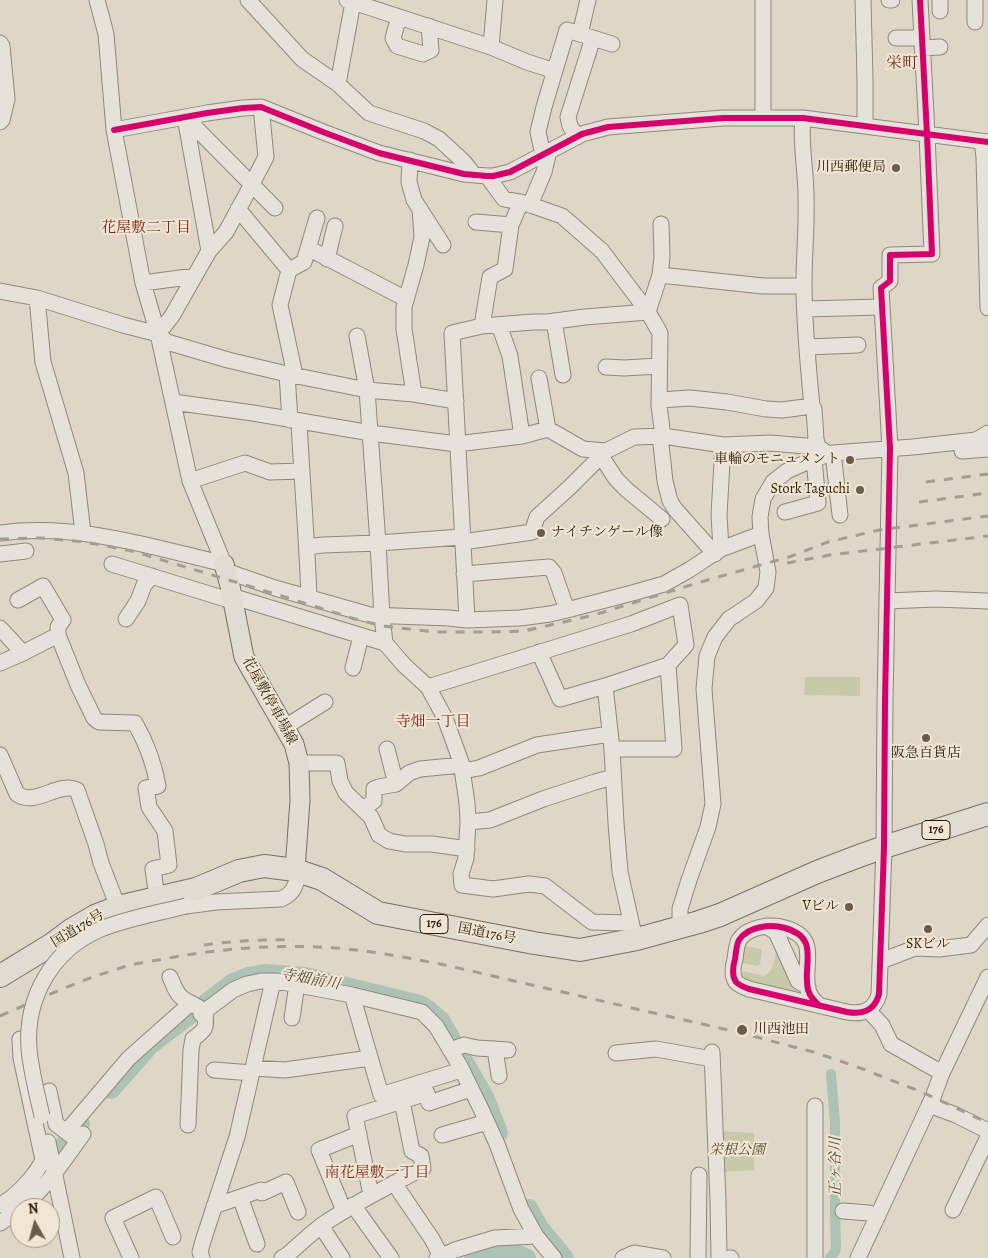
<!DOCTYPE html>
<html>
<head>
<meta charset="utf-8">
<style>
  body { margin:0 }
  #map { position:relative; width:988px; height:1258px; overflow:hidden; background:#ded6c6; font-family:Alegreya,serif }
  canvas { display:block }
  .north { position:absolute; left:10px; top:1198px; width:50px; height:50px; box-sizing:border-box; background:#f1e6d3; border:1px solid #a39581; border-radius:50%; rotate:353deg; font-size:14px; font-weight:700; line-height:20px; text-align:center; color:#2d1b06 }
  .north::after { content:''; display:block; margin:auto; width:18px; height:22px; background:#6b5c49; clip-path:polygon(50% 0,100% 100%,50% 72%,0 100%) }
</style>
</head>
<body>
<div id="map">
<canvas width="988" height="1258"></canvas>
<div class="north">N</div>
</div>
<script>
const c = document.querySelector('canvas').getContext('2d');
c.lineJoin = 'round';
function fill(path, color) { c.fillStyle = color; c.fill(path, 'evenodd'); }
function stroke(path, color, width, dash) { c.strokeStyle = color; c.lineWidth = width; c.lineCap = dash ? 'butt' : 'round'; c.setLineDash(dash || []); c.stroke(path); }
function drawText(font, color, halo, rows, align = 'center') {
  c.font = font + ' Alegreya,"Noto Serif JP",serif'; c.lineWidth = 4; c.setLineDash([]); c.textBaseline = 'middle'; c.strokeStyle = halo; c.fillStyle = color; for (const [text, x, y, turn = 0] of rows) {
    c.save(); c.translate(x, y); c.rotate((+turn || 0) * Math.PI / 180); c.textAlign = isNaN(turn) ? turn : align; if (halo) c.strokeText(text, 0, 0); c.fillText(text, 0, 0); c.restore();
  }
}
fill(new Path2D(`
  M805 677H860V696L804 695Z
  M746 946 761 949 762 951 760 964 757 966 742 963 741 960 743 948Z
  M776 950H779L798 989 796 991 792 992 747 981 743 977 742 971 764 976C774 971 775 960 776 950Z
  M719 1131 754 1133V1170L720 1172Z`), '#c7c9a9');
stroke(new Path2D(`
  M830 1258 835 1252 836 1247 835 1214V1122L831 1074`), '#acc2b5', 10);
stroke(new Path2D(`
  M111 1090 151 1045 233 982 248 976 265 973 305 976 420 1004 428 1009 441 1020 486 1099 499 1133
  M44 1170 56 1155 58 1151 81 1124
  M529 1208 540 1228 565 1258
  M473 1258 481 1254 514 1252 527 1258`), '#acc2b5', 18);
const minor = new Path2D(`
  M97 0 106 34 114 130 143 283 158 334 190 481 224 564
  M248 0 302 59 338 84 369 113 424 131 439 139 464 162 474 175
  M347 0 491 47 527 62 555 71
  M863 0 865 79V125
  M889 0H892
  M940 0V11
  M975 0V22
  M399 17 393 38 397 46 423 54 431 50 429 26
  M580 34 588 0
  M896 38H921
  M0 43 2 46 7 99 2 120 0 122
  M491 47 495 0
  M922 48 940 47
  M338 84 353 2
  M763 117V0
  M803 118C800 144 806 170 806 197 807 226 804 255 804 284 804 325 808 365 812 406L814 409 816 439 818 447
  M114 130 207 113 243 108 261 107 323 132 379 153 464 174 487 176H493L510 172 582 134 608 127 723 118H803L988 142
  M577 137 570 126 568 117 593 38
  M982 142 984 157 988 308
  M543 155 538 132 544 107 567 30 612 44
  M410 160 409 182 414 200 443 245
  M487 176 504 199 525 203 562 216 602 251 648 312 660 333 659 406 663 436
  M530 205 544 172 549 151
  M238 209 289 270 304 262 317 218
  M476 222 511 225
  M308 248 406 299
  M209 251 185 117 275 208
  M327 259 335 226
  M289 270 280 305 295 375
  M660 275 662 257 661 224
  M143 283 195 276
  M0 291 37 298
  M805 309 882 307
  M554 321 563 375
  M499 325 510 356 522 436
  M482 326 490 277 505 269 511 225 521 202
  M158 334 172 316 209 251 226 232 253 182 266 157 261 107
  M357 336 367 390 378 543 382 616 385 643
  M807 347 858 345
  M606 367 624 368 659 366
  M287 374 290 420
  M539 378 548 429
  M414 394 404 329V307L416 265 422 237 420 209
  M660 400 690 398 727 402 766 409 782 410 812 406
  M173 402 253 413 371 433 457 444 522 436 548 429 583 449 606 451 634 437 663 436 723 445 770 443 818 447 828 454
  M299 422C302 481 307 539 309 598
  M660 436 665 481 670 501 675 509 715 554
  M962 451 988 449
  M833 453 840 515
  M601 456 616 479 627 490 662 519
  M190 481 245 463 270 472 302 471
  M785 512 818 503 814 459
  M0 533C76 523 150 546 224 564
  M83 533 76 473 43 362 37 298 123 325 158 334 167 342 228 360 287 374 367 390 414 394 456 401
  M463 542 532 532 537 517 570 487 606 451
  M307 547 323 545 378 543 462 537
  M721 549 719 515 723 445
  M0 554 26 551
  M112 564 232 601
  M226 571 275 588 370 615 449 618 467 620 520 618 550 614 567 610 636 592 664 584 689 570 721 549 761 534
  M464 574 549 567 554 573 567 610
  M231 596 385 643 404 665 428 687 445 718 461 762 467 803 468 822 466 858 461 874 462 885 493 889 529 884 545 886 592 922 626 923 632 926
  M18 600 43 586 63 620 58 627V635L78 685 94 718 99 722 135 723C147 744 154 762 158 786L146 788 149 807 165 831 169 865 153 869 157 898
  M887 601 936 599 988 601
  M126 619 138 601 144 585 152 576
  M467 620 452 333 482 326 533 322H548L585 317 648 312 660 275 763 286H804
  M0 628 23 653 58 635
  M539 652 560 699 605 686
  M0 663 23 653
  M353 668 361 636
  M428 687 631 624 680 605 686 645 668 665 674 749H612
  M285 727 325 702
  M387 749 396 784
  M0 755 17 794C36 807 58 781 77 790L96 844 101 863 118 907
  M299 763H337L340 781 346 793 371 817 379 835 389 841 405 844H432L467 849
  M463 771 479 768 537 745 610 734
  M363 809 374 801V789L379 787 396 784 409 773 420 769 462 765
  M468 822 490 820 543 799 595 782 613 777
  M186 906 216 902 281 899C295 893 295 885 300 871
  M766 926 776 932 798 981 808 987
  M680 928V909L689 880 708 827 713 804 704 689 707 656 715 637 729 619 756 601 766 588 768 572 761 534 760 517 763 499 773 482 787 471 814 459 833 453 913 447 976 440 988 433
  M634 932 632 926 620 872 616 823 612 749 605 686 668 665
  M881 961 915 948 939 949 971 945 988 925
  M170 977C173 983 175 991 180 996 186 1002 198 1006 205 1011 206 1029 207 1028 193 1039L191 1050 188 1125
  M352 995 381 1095 461 1070
  M819 1005C814 1001 810 996 808 990 802 965 821 938 785 928 771 924 748 926 739 940 736 946 736 953 735 959 733 966 731 975 736 982 740 986 744 987 749 989L847 1012C863 1015 875 1010 879 994L884 847 885 701 890 448 881 288 890 281V255L932 254 927 134 920 0
  M868 1010 882 1025 891 1044 942 1073 988 977
  M201 1014 233 990 247 984 261 981H276L352 995 422 1012 436 1026 460 1066 481 1109 497 1144 521 1209 536 1236 554 1258
  M292 1018 297 984
  M495 1049 499 1076
  M450 1050 464 1045 477 1048 508 1050
  M712 1052 718 1201 719 1258
  M616 1053 656 1049 712 1059
  M253 1068 285 1070 370 1058
  M214 1070 252 1073
  M49 1091 56 1124 73 1137
  M929 1105 956 1115 988 1131
  M67 1131 129 1058 191 1003
  M442 1135 487 1122
  M48 1142 72 1258
  M394 1183 432 1239 441 1256
  M371 1195 355 1116 427 1093 429 1103 471 1089
  M240 1197 257 1244
  M0 1205C16 1197 35 1176 43 1160L21 1058 20 1039
  M353 1205 391 1258
  M214 1206 261 1190 262 1193 286 1182 298 1212
  M21 1208C48 1186 63 1161 83 1134
  M953 1210 988 1137
  M344 1211 319 1150 359 1134
  M843 1211 869 1213 878 1216
  M0 1223 20 1209
  M321 1226 342 1258
  M131 1258 113 1218 156 1197 173 1237
  M202 1258 200 1252 203 1241 237 1137 273 981
  M282 1258 287 1255C299 1245 310 1234 322 1225 354 1203 389 1186 423 1168L421 1156 412 1151 402 1101
  M437 1258 455 1250 495 1238 536 1236
  M623 1258 634 1253 663 1258
  M698 1258 699 1175
  M729 1258H731
  M815 1258V1106
  M858 1258 933 1097 942 1073`);
const major = new Path2D(`
  M224 564 230 586 244 657 294 744 299 763 300 800 295 870`);
const highway = new Path2D(`
  M0 976 51 945 71 930 95 916 118 907 196 889 239 871 264 866 295 870 322 879 378 913 534 943 580 950 637 939 699 922 720 915 817 872 859 856 884 847 988 814`);
stroke(minor, '#8f887c', 17);
stroke(major, '#766f64', 21);
stroke(highway, '#766f64', 24);
stroke(minor, '#e6e1da', 15);
stroke(major, '#e1dcd3', 19);
stroke(highway, '#e1dcd3', 22);
stroke(new Path2D(`
  M926 482 988 474
  M919 502 988 493
  M0 539 41 538 85 542 132 551 282 596 355 619 383 626 435 632H492L524 631 594 615 704 581 789 557 828 542 879 530 988 516
  M787 563 830 555 988 536
  M204 945C234 941 263 939 294 940
  M0 1016C44 997 88 976 135 964 146 962 158 960 169 958 224 948 280 944 336 948 373 951 409 958 445 965L741 1033 817 1053 863 1069 924 1093 988 1123`), '#a29d95', 3, [9, 9]);
const minorBridge = new Path2D(`
  M42 1116C37 1094 31 1071 29 1049 25 997 53 949 101 929 128 918 158 913 186 906`);
stroke(minorBridge, '#8f887c', 17, []);
stroke(minorBridge, '#e6e1da', 15);
stroke(new Path2D(`
  M114 130 207 113 243 108 261 107 323 132 379 153 464 174 487 176H493L510 172 582 134 608 127 723 118H803L988 142
  M819 1005C814 1001 810 996 808 990 802 965 821 938 785 928 771 924 748 926 739 940 736 946 736 953 735 959 733 966 731 975 736 982 740 986 744 987 749 989L847 1012C863 1015 875 1010 879 994L884 847 885 701 890 448 881 288 890 281V255L932 254 927 134 920 0`), '#d6006c', 6);
for (const [x, y, r, color] of [
  [896,168,5,"#6b5c49"],
  [850,460,5,"#6b5c49"],
  [860,490,5,"#6b5c49"],
  [541,533,5,"#6b5c49"],
  [926,738,5,"#6b5c49"],
  [849,907,5,"#6b5c49"],
  [928,929,5,"#6b5c49"],
  [742,1030,6,"#6b5c49"]
]) { const dot = new Path2D(); dot.arc(x, y, r, 0, 2 * Math.PI); c.fillStyle = color; c.fill(dot); stroke(dot, '#f1e6d3', 2); }
for (const [x, y, w] of [
  [936,830,28],
  [434,924,28]
]) { const box = new Path2D(); box.roundRect(x - w / 2, y - 9.5, w, 19, 4); c.fillStyle = '#f1e6d3'; c.fill(box); stroke(box, '#2d1b06', 1); }
drawText('bold 12px', '#2d1b06', null, [
  ["176",936,830],
  ["176",434,924]
]);
drawText('14px', '#2d1b06', '#f1e6d3', [
  ["川西郵便局",886,168],
  ["車輪のモニュメント",840,460],
  ["Stork Taguchi",850,490],
  ["ナイチンゲール像",551,533,"left"],
  ["阪急百貨店",926,754,"center"],
  ["Vビル",839,907],
  ["SKビル",928,945,"center"],
  ["川西池田",753,1030,"left"]
], 'right');
drawText('14px', '#2d1b06', '#f1e6d3', [
  ["花屋敷停車場線",269,701,61],
  ["国道176号",78,929,-31],
  ["国道176号",487,934,11]
]);
drawText('italic 14px', '#564c30', '#f1e6d3', [
  ["栄根公園",737,1151]
]);
drawText('15px', '#7a1f14', '#f1e6d3', [
  ["花屋敷二丁目",146,228],
  ["寺畑一丁目",433,722],
  ["南花屋敷一丁目",377,1173]
]);
drawText('italic 15px', '#4d4b38', '#f1e6d3', [
  ["寺畑前川",310,980,10],
  ["正ヶ谷川",836,1167,-90]
]);
drawText('16px', '#7a1f14', '#f1e6d3', [
  ["栄町",902,64]
]);
</script>
</body>
</html>
